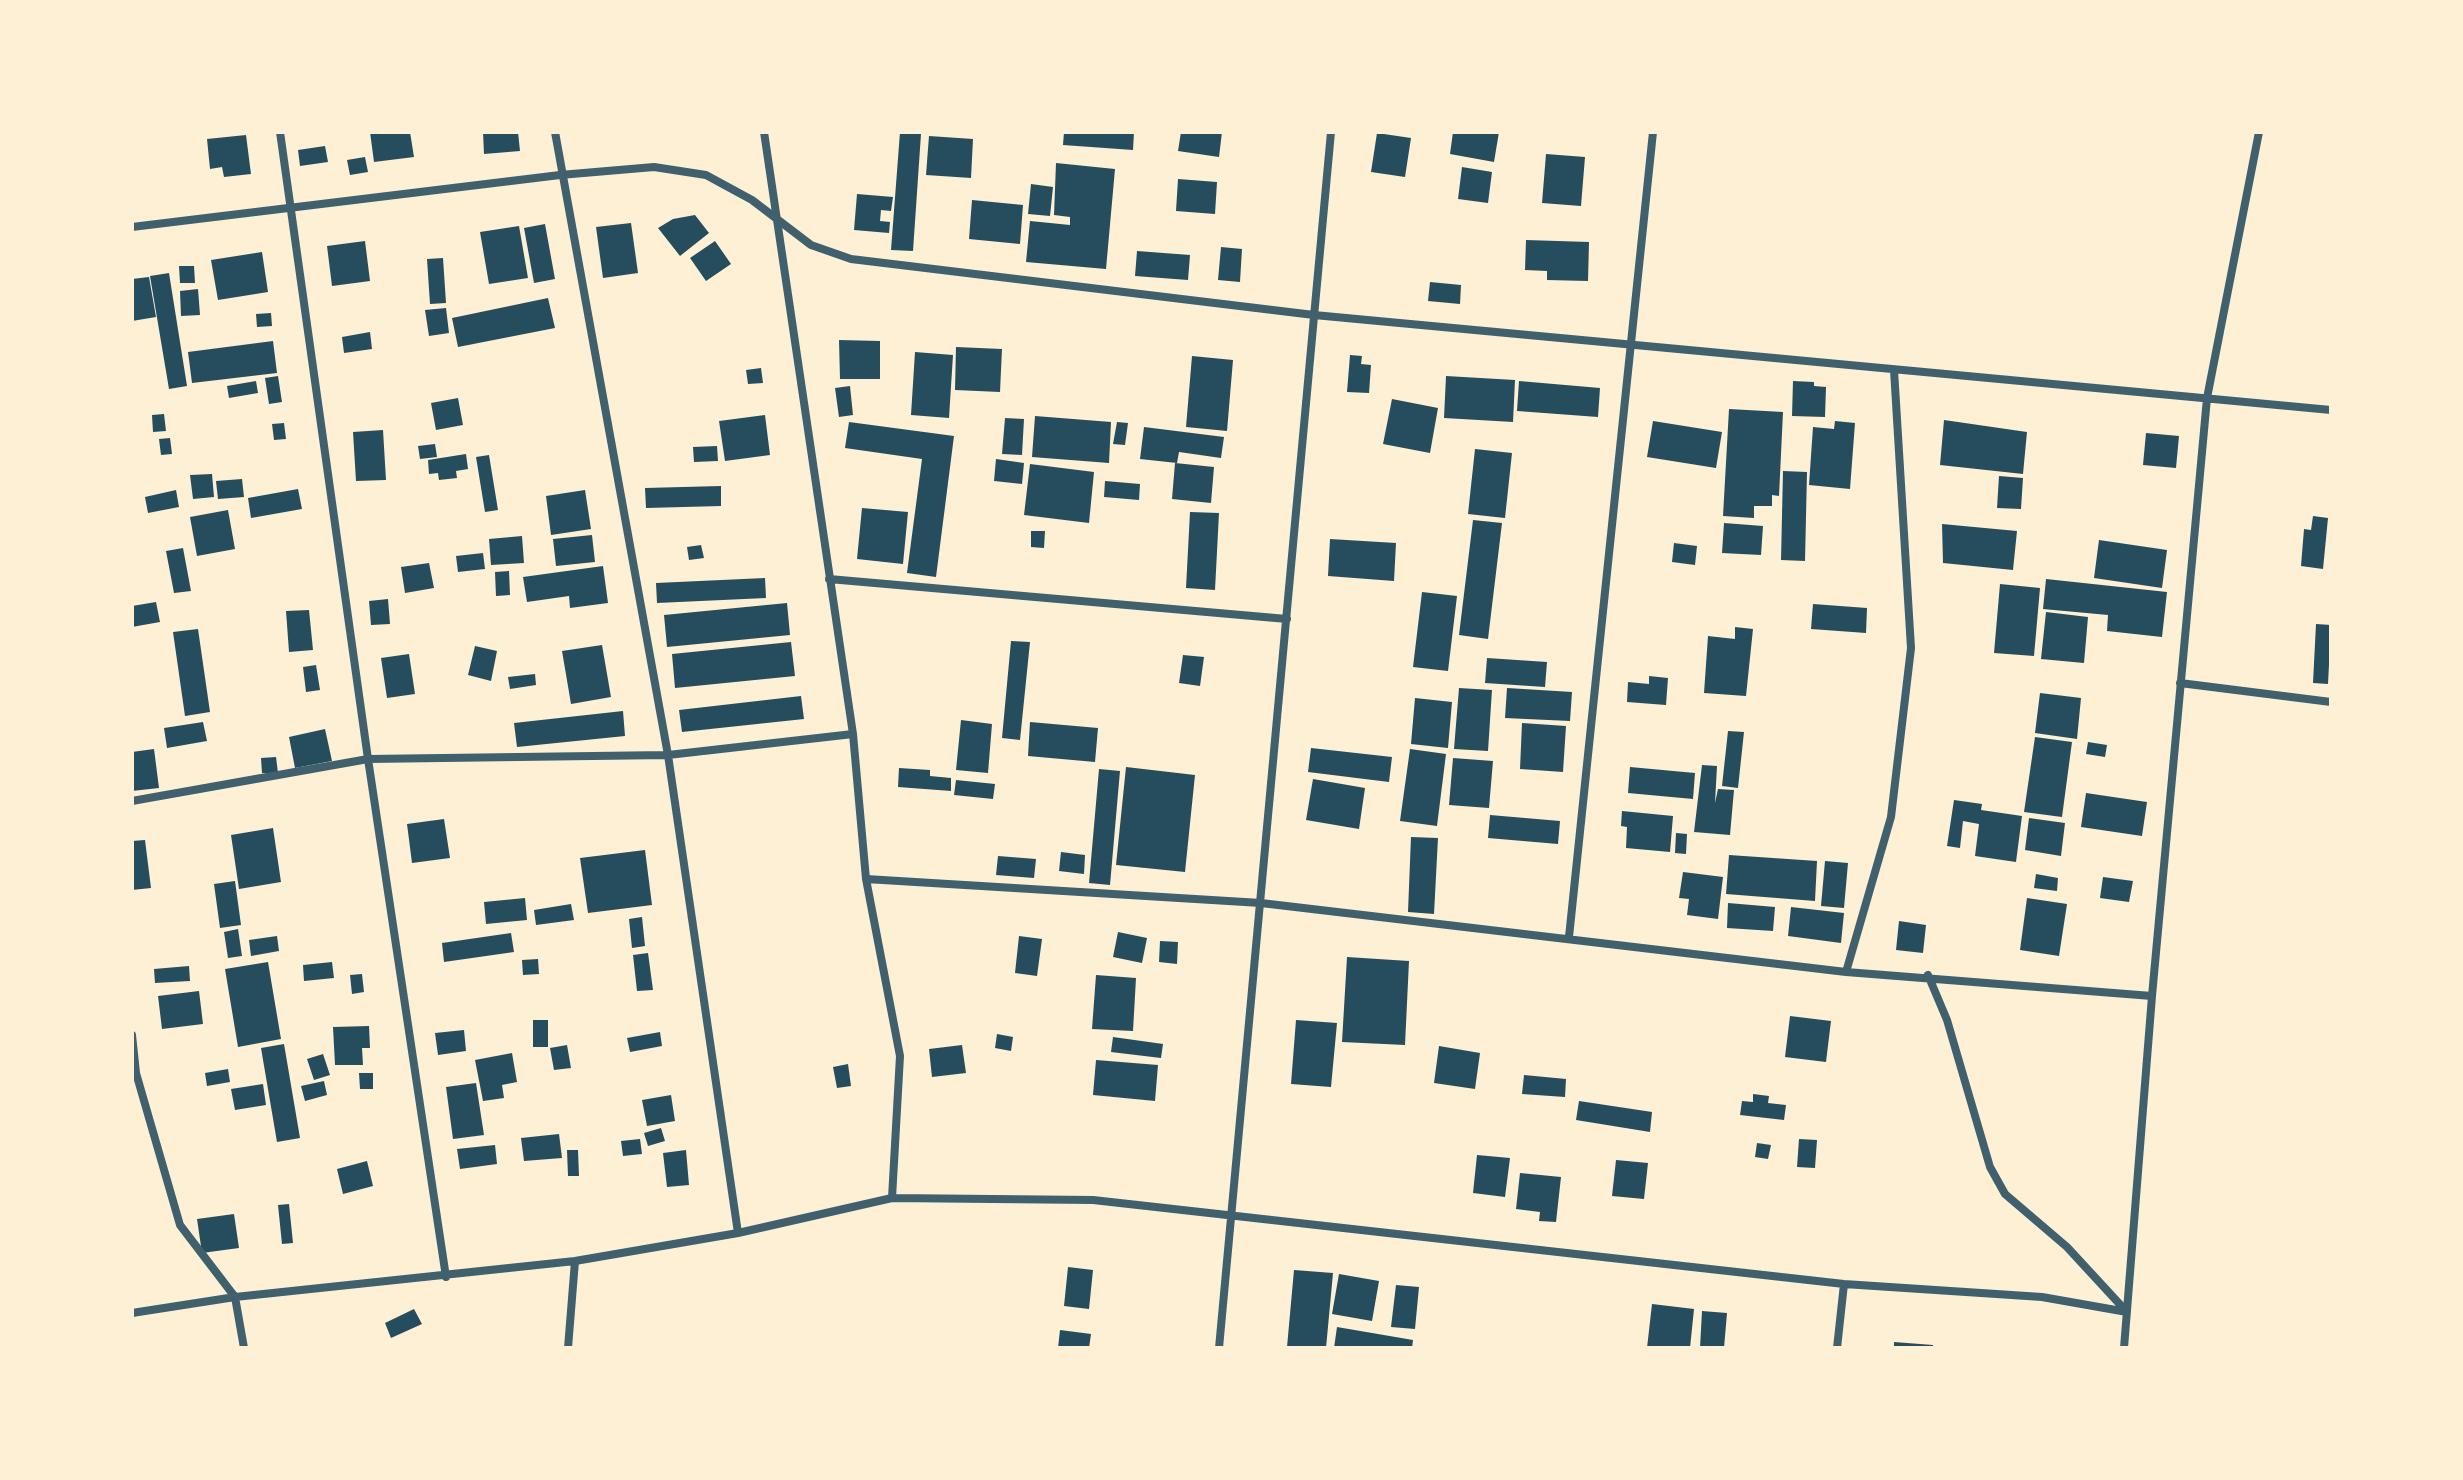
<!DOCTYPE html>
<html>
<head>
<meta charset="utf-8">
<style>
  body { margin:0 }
  #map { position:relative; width:2463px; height:1480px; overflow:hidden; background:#fdf0d5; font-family:"Nunito Sans",sans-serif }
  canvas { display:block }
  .frame { position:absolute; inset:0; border:134px solid #fdf0d5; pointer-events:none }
</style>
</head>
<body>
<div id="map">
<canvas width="2463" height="1480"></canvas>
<div class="frame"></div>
</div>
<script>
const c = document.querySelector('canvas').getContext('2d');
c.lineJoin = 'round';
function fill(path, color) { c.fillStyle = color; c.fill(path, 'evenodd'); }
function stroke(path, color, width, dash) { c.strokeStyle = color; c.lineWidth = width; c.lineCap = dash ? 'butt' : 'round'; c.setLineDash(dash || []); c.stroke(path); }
fill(new Path2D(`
  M370 132H410L414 157 374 162Z
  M483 132H518L520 151 484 154Z
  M900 132 921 134 913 251 891 250Z
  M1064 132H1134L1133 150 1063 145Z
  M1181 132H1222L1219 157 1178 151Z
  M1453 132H1499L1494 162 1450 154Z
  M1377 133 1411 138 1405 177 1371 172Z
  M246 135 251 174 224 177 222 167 210 169 207 139Z
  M929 136 973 139 971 178 926 175Z
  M325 146 328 162 300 166 298 150Z
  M1546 154 1585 157 1581 206 1542 203Z
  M365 157 368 172 350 175 347 160Z
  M1056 163 1115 169 1106 269 1026 262 1030 221 1070 225V217L1054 215Z
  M1462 167 1492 172 1488 203 1458 199Z
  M1178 179 1217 182 1215 214 1176 211Z
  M1031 184 1053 187 1050 216 1028 214Z
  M857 194 893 197 891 211 881 210 880 221 890 222 889 233 854 230Z
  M972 200 1023 205 1020 244 969 239Z
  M695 215 709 233 680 256 658 228 673 219Z
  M631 223 638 273 603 278 596 227Z
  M545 224 555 279 534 283 524 228Z
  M519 226 528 278 489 284 480 232Z
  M1526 240 1589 242 1588 281 1547 280V271L1525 270Z
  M365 241 370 281 332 286 327 246Z
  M715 241 731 264 706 281 690 258Z
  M1221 247 1242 249 1240 282 1218 280Z
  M1137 251 1190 255 1188 280 1135 276Z
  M262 252 268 292 218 300 211 260Z
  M443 258 446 303 430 304 427 259Z
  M179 266H194L195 283H180Z
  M169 273 187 386 169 389 150 276Z
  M149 277 156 317 132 321V279Z
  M1430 282 1461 285 1460 304 1428 301Z
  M198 289 200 315 181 316 180 291Z
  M548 298 555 328 458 347 452 318Z
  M446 308 449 333 429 336 425 310Z
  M271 313 272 326 257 327 256 314Z
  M370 332 372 349 344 353 342 337Z
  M839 340 880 341V379H840Z
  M273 341 277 373 192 383 188 352Z
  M956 347 1002 349 1000 392 955 390Z
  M915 352 953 355 949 418 911 415Z
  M1350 355 1362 356 1361 364 1371 365 1369 393 1347 392Z
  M1192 356 1233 360 1227 431 1186 427Z
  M761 368 763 383 748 384 746 370Z
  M278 376 282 402 269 404 265 378Z
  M1446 376 1515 380 1513 422 1444 418Z
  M256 381 258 393 229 398 227 386Z
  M1519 381 1600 388 1598 417 1517 411Z
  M1793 381 1814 382V386L1826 387 1825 417 1792 416Z
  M850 386 853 415 839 417 835 388Z
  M458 398 463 425 436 430 431 403Z
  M1392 399 1438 408 1430 453 1383 444Z
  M1729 409 1783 412 1779 496 1772 495V506H1754V518L1723 516Z
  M164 414 166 431 153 432 152 415Z
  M765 415 770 455 725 461 719 421Z
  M1035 416 1111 422 1109 463 1032 457Z
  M1005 418 1024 419 1022 455 1002 454Z
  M1944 420 2027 432 2023 474 1940 465Z
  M1653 421 1722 432 1716 468 1647 457Z
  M1835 421 1855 423 1850 489 1809 485 1813 427 1834 429Z
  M849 422 954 436 936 577 907 573 922 459 845 448Z
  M1117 422 1128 423 1125 445 1113 444Z
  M284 423 286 439 274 440 272 424Z
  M1144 427 1224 437 1221 458 1179 452 1177 463 1140 459Z
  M383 430 386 480 356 481 353 432Z
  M2146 433 2179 436 2176 468 2143 465Z
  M170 438 172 454 161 455 159 439Z
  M435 444 437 457 420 459 418 446Z
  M717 446 718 461 694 462 693 447Z
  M1475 449 1512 453 1505 518 1468 514Z
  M466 454 468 469 456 471 457 478 439 480 438 473 429 474 428 460Z
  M489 455 498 510 485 512 476 457Z
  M996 459 1024 463 1022 484 994 481Z
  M1175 463 1214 467 1211 503 1172 499Z
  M1030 464 1094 472 1089 523 1024 515Z
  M1783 471 1807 472 1805 561 1781 560Z
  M212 474 214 497 193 499 190 475Z
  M1999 476 2023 478 2021 509 1997 508Z
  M242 479 244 497 218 499 216 481Z
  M1105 481 1140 484 1139 500 1104 497Z
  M721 486V506L646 508 645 488Z
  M298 489 302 509 251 518 248 498Z
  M176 490 179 507 148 513 145 497Z
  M585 490 591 529 551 535 546 496Z
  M862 508 908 512 903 564 857 559Z
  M228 510 235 549 197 556 190 517Z
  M1190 512 1219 513 1215 590 1186 588Z
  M2313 516 2328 518 2323 569 2301 566 2304 529 2311 530Z
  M1473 520 1502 523 1488 639 1459 635Z
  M1724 523 1763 526 1761 555 1722 553Z
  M1942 524 2017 531 2013 570 1943 563Z
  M1031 531H1045L1044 548 1031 547Z
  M592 535 595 562 556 566 553 539Z
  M522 536 524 563 491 565 489 539Z
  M1330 539 1396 543 1394 581 1328 576Z
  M2099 540 2167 550 2162 588 2094 578Z
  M1674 543 1697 546 1695 565 1672 562Z
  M701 545 704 558 689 560 687 547Z
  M183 548 191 591 174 593 166 551Z
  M483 553 485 569 458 572 456 556Z
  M429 563 434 588 405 593 401 567Z
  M603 566 608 603 570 608 569 596 527 602 523 577Z
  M509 571 510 595 496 596 495 572Z
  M765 578 766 598 657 603 656 583Z
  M2046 579 2167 592 2162 637 2107 631 2108 615 2043 609Z
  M2000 584 2040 588 2034 656 1994 653Z
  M1422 592 1457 596 1448 671 1413 667Z
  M388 599 390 624 371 625 369 601Z
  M156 602 160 622 132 627V606Z
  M787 603 790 635 667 647 664 615Z
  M1813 604 1867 608 1866 633 1811 629Z
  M309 610 313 650 289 652 286 611Z
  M2046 612 2088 617 2084 663 2041 659Z
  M2316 624 2331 625 2328 684 2313 683Z
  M1735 627 1753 629 1746 696 1704 693 1708 636 1735 639Z
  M198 629 210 712 185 716 173 632Z
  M1011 641 1030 642 1020 740 1002 738Z
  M791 642 795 676 675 688 672 654Z
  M602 645 611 697 571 704 562 651Z
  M475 646 497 651 491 681 468 675Z
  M409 654 415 694 387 698 381 658Z
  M1183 655 1204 657 1200 686 1179 683Z
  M1487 658 1547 662 1545 687 1485 683Z
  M316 665 320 690 306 692 303 667Z
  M535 674 536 685 510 689 508 677Z
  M1649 676 1668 678 1666 705 1627 702 1628 682 1649 684Z
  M1459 688 1492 690 1488 751 1454 749Z
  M1507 688 1572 692 1570 721 1505 718Z
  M2040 693 2081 698 2077 739 2035 733Z
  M801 696 804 719 682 732 679 710Z
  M1415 698 1452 702 1448 748 1411 744Z
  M623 711 625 736 517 747 514 723Z
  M961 720 992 724 988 773 956 770Z
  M203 722 207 741 167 748 164 728Z
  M1030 722 1098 728 1095 762 1028 756Z
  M1522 723 1566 726 1563 772 1520 769Z
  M325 729 332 761 295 768 289 737Z
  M1728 731 1744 732 1738 788 1722 786Z
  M2035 737 2072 742 2062 817 2024 812Z
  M2088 742 2107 745 2105 757 2086 754Z
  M1311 748 1392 757 1389 782 1308 772Z
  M154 749 159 788 132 791V752Z
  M1410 749 1446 754 1437 826 1400 821Z
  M276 757 278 773H262L261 758Z
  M1453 758 1493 761 1489 808 1449 805Z
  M1702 765 1717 766 1715 803 1718 789 1734 790 1730 835 1694 832Z
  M1126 767 1195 775 1185 872 1116 865Z
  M1630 767 1695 773 1693 799 1628 793Z
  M899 768 930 770V776L951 778V791L898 787Z
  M1099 769 1120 771 1110 885 1089 883Z
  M1313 779 1365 788 1359 829 1306 820Z
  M956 780 995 784 993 799 954 795Z
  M2086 793 2147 802 2142 836 2081 827Z
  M1954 800 1982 804 1981 810 2022 816 2016 862 1975 856 1979 824 1963 821 1960 848 1947 846Z
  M1622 811 1673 816 1670 852 1626 848 1627 827 1621 826Z
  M1490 815 1560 821 1558 844 1488 838Z
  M2029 818 2065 823 2061 856 2025 850Z
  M444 819 450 858 412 863 407 824Z
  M273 828 281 882 239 889 231 835Z
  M1676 833 1687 834 1686 854 1675 853Z
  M1411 837 1438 838 1434 914 1408 912Z
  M145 840 151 888 132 890V841Z
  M645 850 652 905 588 913 580 858Z
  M1061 852 1085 855 1084 874 1059 871Z
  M1729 855 1817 861 1815 901 1726 894Z
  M998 856 1036 859 1034 878 996 875Z
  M1825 861 1848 863 1844 908 1821 906Z
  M1683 872 1723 877 1718 919 1687 915 1689 899 1679 898Z
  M2036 874 2058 878 2057 891 2034 888Z
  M2103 877 2133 881 2129 902 2100 898Z
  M235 881 241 925 220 928 214 884Z
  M525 898 527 920 486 924 484 902Z
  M2027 898 2067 904 2059 956 2020 950Z
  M1728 903 1775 907 1773 931 1727 928Z
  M571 904 574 920 536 925 534 910Z
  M1791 907 1844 913 1841 943 1788 936Z
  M642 917 645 946 632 948 629 919Z
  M1899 921 1926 925 1923 953 1896 950Z
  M238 929 242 956 228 958 224 932Z
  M1118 932 1147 938 1142 963 1113 957Z
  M511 933 514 952 444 962 442 943Z
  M277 936 279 951 251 956 249 940Z
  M1019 936 1042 939 1037 976 1015 973Z
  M1160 941 1178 942 1177 964 1159 962Z
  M648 953 653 990 637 991 633 955Z
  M1347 957 1409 961 1405 1045 1342 1042Z
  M538 959 539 974 523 975 522 960Z
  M268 962 281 1039 238 1047 225 969Z
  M332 962 334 978 304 981 303 965Z
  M189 966 190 981 155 983 154 969Z
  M362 974 364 992 352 994 350 975Z
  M1096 975 1136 978 1133 1031 1092 1029Z
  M199 991 203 1024 162 1029 158 996Z
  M1790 1016 1831 1021 1826 1062 1785 1057Z
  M533 1020H548V1047H533Z
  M1296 1020 1337 1023 1331 1087 1291 1084Z
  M369 1026 370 1048H362L363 1065H335L333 1027Z
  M464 1030 466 1051 438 1055 435 1033Z
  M660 1032 662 1046 630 1052 627 1038Z
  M997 1034 1013 1037 1011 1051 995 1048Z
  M1113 1037 1163 1044 1161 1058 1111 1052Z
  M284 1044 300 1138 277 1142 261 1048Z
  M567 1045 571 1068 554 1070 550 1048Z
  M962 1045 966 1073 932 1077 929 1049Z
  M1439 1046 1480 1053 1475 1089 1434 1083Z
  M512 1053 517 1082 502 1085 504 1098 483 1101 475 1060Z
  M323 1054 330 1075 314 1080 307 1059Z
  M1096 1060 1158 1065 1155 1101 1093 1095Z
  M848 1064 851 1086 837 1088 833 1067Z
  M228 1069 230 1082 207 1086 205 1073Z
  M359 1073H373V1089H360Z
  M1524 1075 1566 1079 1565 1097 1522 1094Z
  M324 1081 327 1095 305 1101 301 1086Z
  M476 1083 484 1135 453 1139 446 1087Z
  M263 1084 266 1105 235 1110 231 1089Z
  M1753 1094 1769 1096 1768 1103 1786 1105 1784 1120 1740 1115 1742 1101 1753 1102Z
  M671 1095 675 1121 647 1126 642 1100Z
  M1579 1101 1652 1112 1650 1132 1576 1120Z
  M661 1128 665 1141 648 1146 644 1133Z
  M559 1134 562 1158 524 1161 521 1138Z
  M640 1139 642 1154 623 1156 621 1141Z
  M1799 1139 1817 1140 1815 1168 1797 1167Z
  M1757 1143 1771 1145 1768 1159 1755 1157Z
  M495 1145 497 1164 460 1169 457 1149Z
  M567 1150H578L579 1176H568Z
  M686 1150 689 1185 667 1187 663 1153Z
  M1477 1155 1510 1158 1505 1197 1473 1193Z
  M1616 1160 1648 1163 1644 1199 1612 1196Z
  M367 1161 373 1186 343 1194 337 1169Z
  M1520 1173 1561 1177 1556 1222 1539 1221 1540 1212 1516 1209Z
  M289 1204 293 1243 282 1244 278 1205Z
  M234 1214 239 1248 202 1253 197 1219Z
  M1068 1267 1093 1270 1089 1309 1064 1306Z
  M1294 1270 1333 1273 1326 1348 1287 1347Z
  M1339 1274 1379 1281 1372 1321 1332 1314Z
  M1396 1285 1419 1287 1415 1329 1391 1327Z
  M1652 1304 1694 1309 1690 1348H1647Z
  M414 1309 422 1324 391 1338 385 1323Z
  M1702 1311 1727 1313 1724 1348H1700Z
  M1337 1327 1413 1340 1412 1348H1334Z
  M1060 1330 1091 1334 1089 1348H1058Z
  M1894 1342 1933 1345V1348H1894Z`), '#264d5e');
stroke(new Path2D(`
  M280 132 368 759 446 1277
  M555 132 668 755 738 1233
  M764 132 853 734 866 879 900 1056 892 1198
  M132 227 560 175 654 167 706 175 752 200 811 245 851 259 1314 315 2331 410
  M829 579 1287 619
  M2180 683 2331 702
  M132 801 368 759 668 755 853 734
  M866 879 1261 903 1846 972 2152 996
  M1569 937 1653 132
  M1846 972 1891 817 1911 648 1894 370
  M1928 975 1947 1020 1990 1167 2005 1194 2067 1247 2126 1311
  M132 1035 136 1073 180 1225 235 1297 244 1348
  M132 1313 235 1297 575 1261 738 1233 892 1198 1093 1200 1844 1284 2042 1297 2127 1312
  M568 1348 575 1261
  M1219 1348 1331 132
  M1837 1348 1844 1284
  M2124 1348 2152 996 2207 398 2259 132`), '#3f606c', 8);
</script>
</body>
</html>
